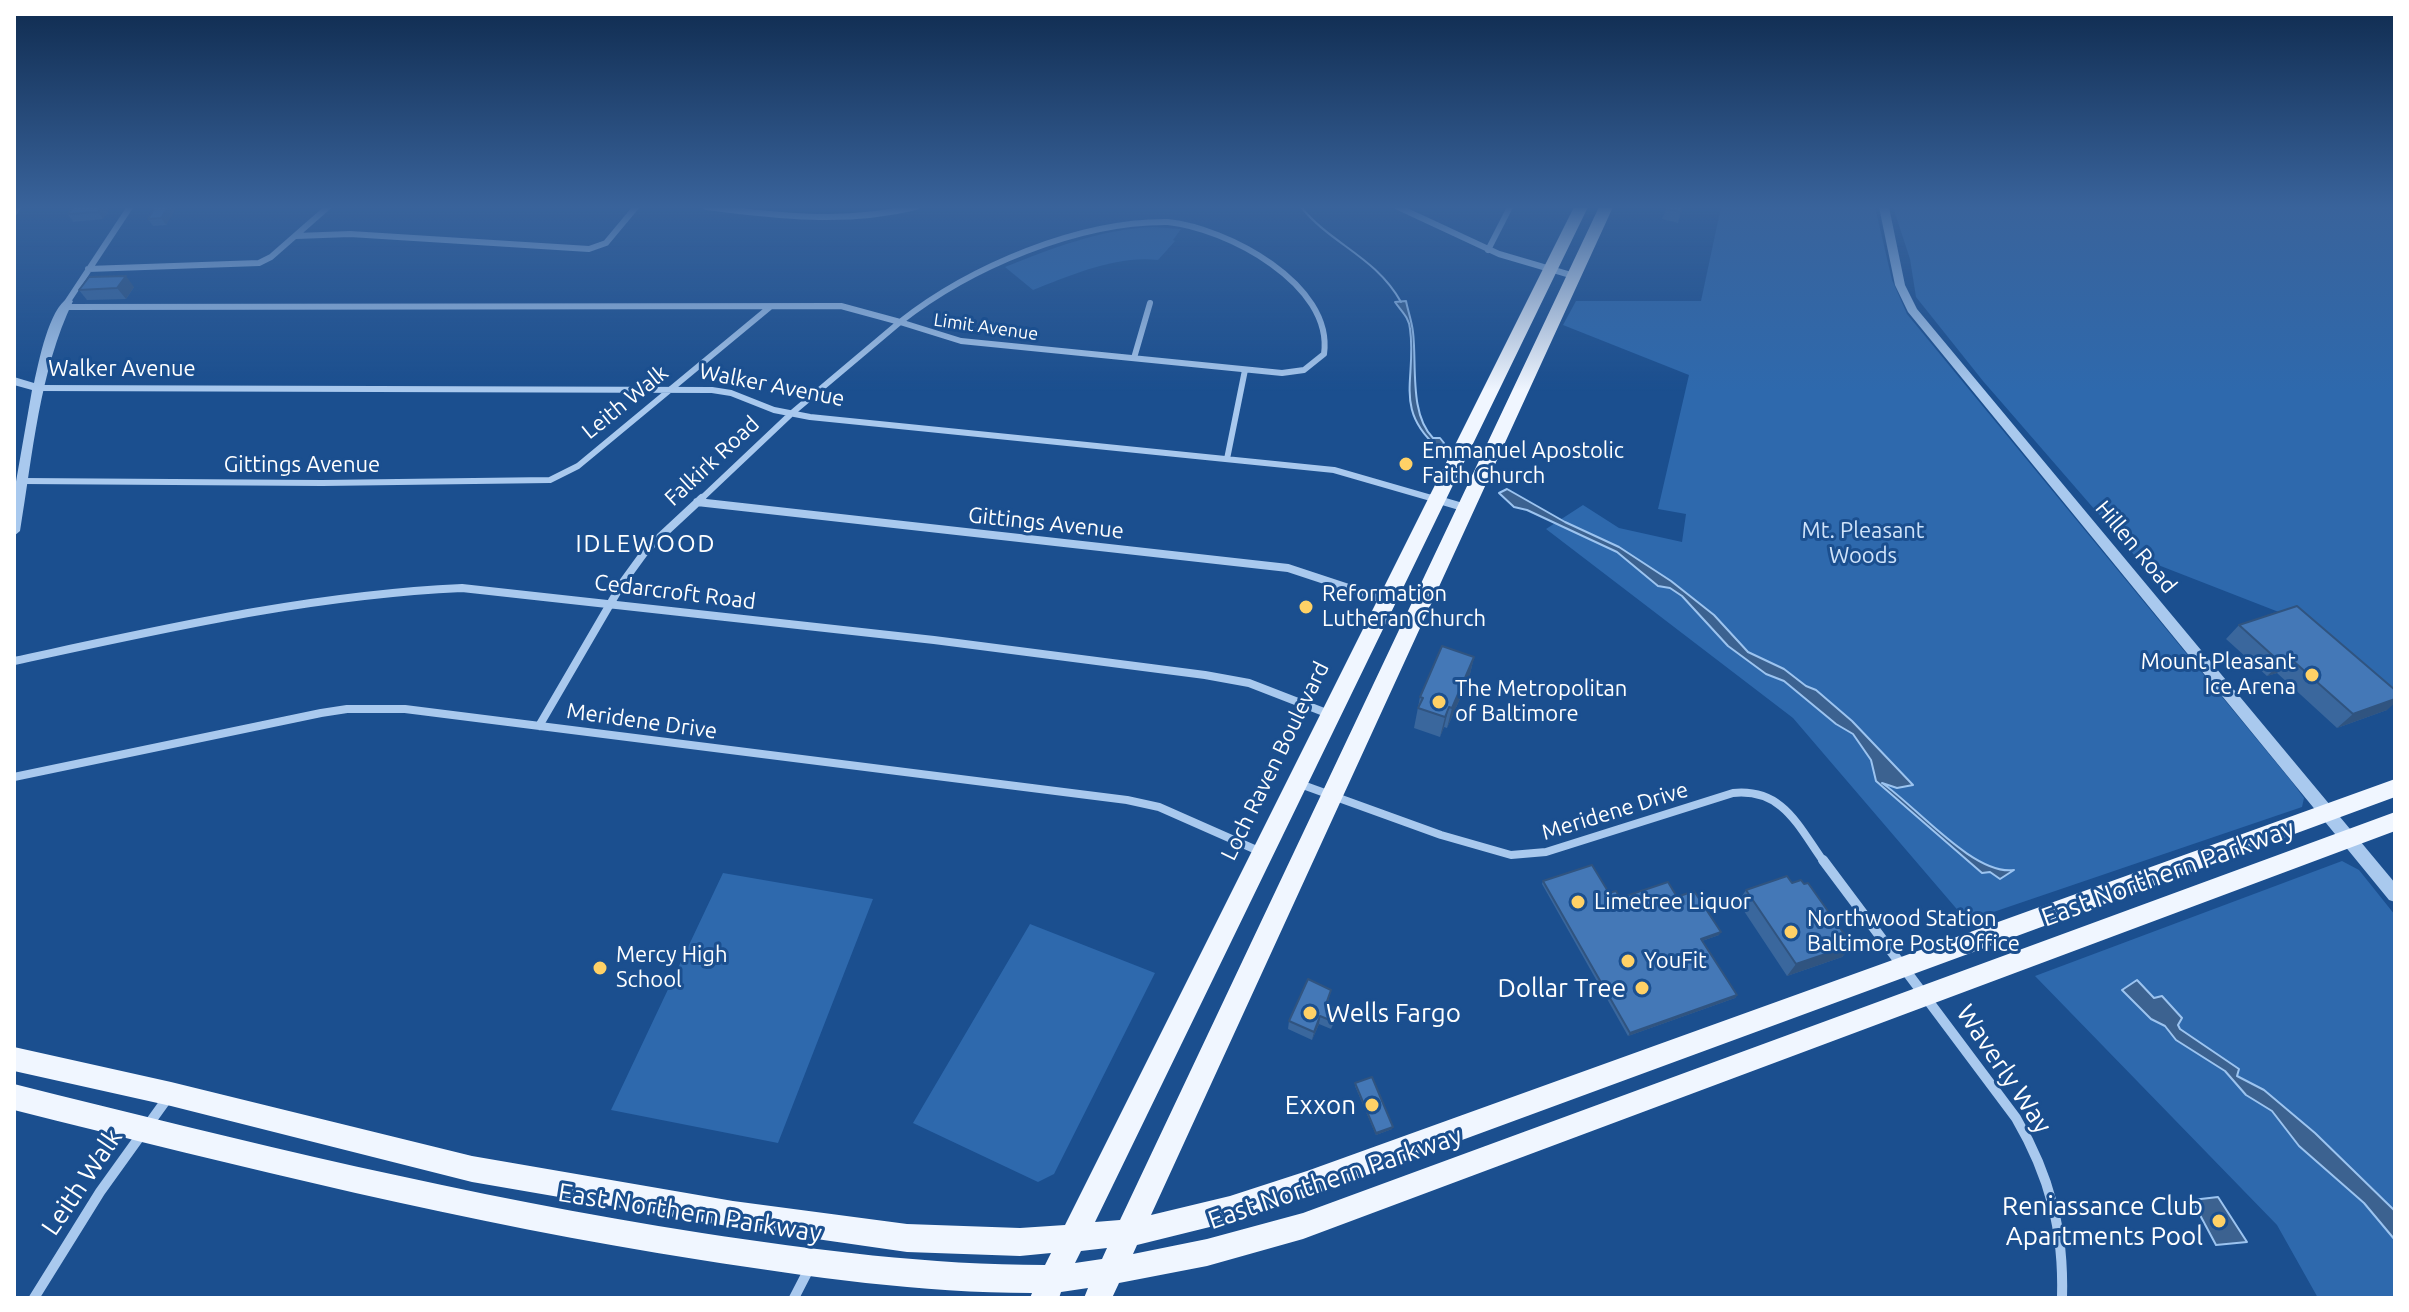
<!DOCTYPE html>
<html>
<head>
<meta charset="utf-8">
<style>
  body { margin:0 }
  #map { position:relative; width:2409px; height:1312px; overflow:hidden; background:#1b4f8f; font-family:Ubuntu,sans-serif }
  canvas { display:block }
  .frame { position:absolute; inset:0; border:16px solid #fff; pointer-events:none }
</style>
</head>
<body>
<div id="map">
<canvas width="2409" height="1312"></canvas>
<div class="frame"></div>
</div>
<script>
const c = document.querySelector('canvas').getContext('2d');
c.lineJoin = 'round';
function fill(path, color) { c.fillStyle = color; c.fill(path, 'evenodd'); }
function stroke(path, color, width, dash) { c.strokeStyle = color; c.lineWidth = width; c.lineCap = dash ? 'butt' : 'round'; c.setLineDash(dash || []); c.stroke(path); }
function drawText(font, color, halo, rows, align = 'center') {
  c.font = font + ' Ubuntu,sans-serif'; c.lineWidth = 6; c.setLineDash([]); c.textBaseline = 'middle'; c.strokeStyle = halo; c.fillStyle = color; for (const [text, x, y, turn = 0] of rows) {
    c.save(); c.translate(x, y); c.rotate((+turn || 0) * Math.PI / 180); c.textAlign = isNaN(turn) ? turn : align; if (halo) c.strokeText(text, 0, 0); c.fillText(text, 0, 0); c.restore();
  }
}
fill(new Path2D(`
  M1721 207H1875L1892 280 1907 314 2292 782 2304 798 2302 807 1967 921 1793 718 1546 529 1583 505 1619 528 1682 542 1686 514 1658 509 1689 375 1563 325 1576 301H1701Z
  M1893 207H2395V692L2289 616 2135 556 1983 381 1916 297 1910 259Z
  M1153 227 1181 229 1173 240 1175 241 1158 260C1117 255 1071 275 1033 290L1005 267C1052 248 1102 229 1153 227Z
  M2342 861 2359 870 2395 915V1298H2318L2277 1225 2035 976Z
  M723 873 873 899 778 1143 611 1110Z
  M1030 924 1155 973 1054 1174 1038 1182 913 1123Z`), '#2e69ad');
const water = new Path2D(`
  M1406 301C1408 311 1412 322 1413 332 1417 364 1409 414 1433 438H1440L1444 443 1437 447C1393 408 1417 378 1410 329 1409 317 1401 311 1395 302Z
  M1507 489 1565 522 1619 547 1671 581 1714 615 1748 652 1784 669 1806 686 1816 690 1852 721 1913 785 1897 788 1882 783C1916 806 1974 876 2014 870L2000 879 1990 872 1982 873 1876 781 1871 760 1853 734 1836 724 1784 681 1766 674 1728 646 1682 596 1670 588 1658 586 1617 552 1527 510 1514 507 1499 493Z
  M2137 980 2154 998 2162 996 2182 1018 2178 1025 2180 1029 2239 1069 2237 1076 2264 1090 2315 1133 2395 1211V1240L2364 1203 2299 1146 2272 1111 2246 1095 2225 1071 2176 1040 2165 1026 2151 1019 2122 990Z
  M2218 1197 2247 1242 2216 1245 2192 1200Z`);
fill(water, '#3c6290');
stroke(water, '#9cc4f0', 2);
stroke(new Path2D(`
  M1301 207C1332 245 1375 256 1401 302`), '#9cc4f0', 2);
stroke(new Path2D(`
  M706 207C777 216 846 224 916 207
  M1398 207 1499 254 1574 276
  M15 212 18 207
  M1168 222C1226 228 1334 284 1324 354L1304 370 1282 373 961 341 900 322C970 267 1078 221 1168 222Z
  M296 236 350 234 589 249 606 243 636 207
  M1488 250 1510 207
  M88 269 259 263 271 257 328 207
  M68 301 130 207
  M65 307 841 306 900 322
  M1134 358 1150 303
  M38 388 712 390 731 393 774 410 810 417 1334 470 1438 500
  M1227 459 1245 370
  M23 481 322 483 550 480 578 466 770 307
  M700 500 792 413 900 322`), '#a9c9ee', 6);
stroke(new Path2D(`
  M1432 498 1466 508
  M697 502 1288 568 1385 600
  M14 661C163 629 309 595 462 588L934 640 1205 675 1249 683 1329 714
  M539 726 623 582 647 549 702 498
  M14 777 321 713 347 709H405L1127 800 1159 807 1261 852
  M1300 784 1441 835 1511 855 1546 852 1733 793C1783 788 1798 826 1824 862`), '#a9c9ee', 8);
stroke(new Path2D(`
  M1823 860 2016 1118C2050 1176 2064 1231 2062 1298
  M34 1298 100 1192 169 1096
  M794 1298 810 1267`), '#a9c9ee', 10);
fill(new Path2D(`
  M1879 207H1889L1905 285 1917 309 2395 883V902L2389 900 1908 312 1895 285Z
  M68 298 73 301C39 372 33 454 20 531L14 536V493L32 390 14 385V377L34 383C39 361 49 309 68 298Z`), '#a9c9ee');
fill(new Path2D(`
  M1574 207H1588L1095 1222 1120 1220 1599 207H1613L1151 1215 1230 1196 1307 1171 2395 779V797L1307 1197 1230 1222 1137 1245 1133 1254 1207 1239 1303 1213 2395 812V831L1303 1239 1207 1266 1119 1283 1112 1298H1084L1088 1288 1061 1292 1059 1298H1030L1032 1293C921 1293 810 1277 701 1260 469 1224 241 1167 14 1110V1084C242 1141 469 1197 702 1233 815 1250 930 1265 1045 1265L1051 1253 1020 1256 907 1252 733 1227 472 1182 171 1106 14 1071V1047L171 1082 472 1156 733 1201 907 1224 1020 1228 1065 1225ZM1107 1248 1102 1259 1075 1263 1081 1251Z`), '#f0f6ff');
fill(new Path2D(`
  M111 207 103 219 73 222 68 214Z
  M155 207H174L175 210 166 225 153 226 148 219Z
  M1682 207 1678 223 1662 219 1666 209Z
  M134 287 126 299 87 300 79 290Z
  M2239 625 2387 710 2337 728 2277 673 2267 676 2226 639Z
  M1474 657 1469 678 1447 728 1444 727 1440 737 1414 728 1420 697Z
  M1543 881 1609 893 1620 898 1677 897 1719 935 1702 941 1737 995 1735 998 1628 1036 1542 884Z
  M1792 883 1852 945 1842 957 1787 976 1738 902 1746 890Z
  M1331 990 1327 1005 1336 1018 1331 1029 1319 1024 1312 1040 1288 1029 1289 1021Z
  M1355 1083 1392 1129 1376 1135 1355 1086Z`), '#3a679d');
fill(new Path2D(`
  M101 207H111L103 219 98 212Z
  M168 207H174L175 210 166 225 161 218Z
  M126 276 134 287 126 299 117 288Z
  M1474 657 1469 678 1447 728 1452 708Z
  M2291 659 2277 673 2267 676 2281 663Z
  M2395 699V703L2387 710 2337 728 2353 714Z
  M1449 707 1444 727 1440 737 1445 717Z
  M1721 932 1719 935 1699 942 1701 939Z
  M1852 945 1842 957 1787 976 1796 964Z
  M1737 995 1735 998 1628 1036 1630 1033Z
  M1320 1016 1319 1024 1312 1040 1314 1032Z
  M1393 1127 1392 1129 1376 1135V1133Z`), '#305480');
const building = new Path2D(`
  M73 207H101L98 212 68 214Z
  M155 207H168L161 218 148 219Z
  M1666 207H1682L1681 212 1666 209Z
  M126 276 117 288 79 290 89 277Z
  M2297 606 2395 690V699L2353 714 2291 659 2281 663 2239 625Z
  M1442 646 1474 657 1452 708 1449 707 1445 717 1418 708 1423 698 1420 697Z
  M1592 865 1609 893 1616 891 1620 898 1668 882 1677 897 1694 891 1721 932 1701 939 1737 995 1630 1033 1543 881Z
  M1787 876 1792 883 1801 880 1804 884 1808 883 1852 945 1796 964 1746 890Z
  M1308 979 1331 990 1326 1004 1337 1009 1332 1021 1320 1016 1314 1032 1289 1021Z
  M1372 1077 1393 1127 1376 1133 1355 1083Z`);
fill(building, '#4478b7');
stroke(building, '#305480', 2);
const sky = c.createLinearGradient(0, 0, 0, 391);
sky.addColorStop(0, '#0f2b4f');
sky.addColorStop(0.53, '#39639b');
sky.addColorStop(1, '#39639b00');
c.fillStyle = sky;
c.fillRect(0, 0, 2409, 391);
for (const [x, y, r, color] of [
  [1406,464,8,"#ffd166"],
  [1306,607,8,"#ffd166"],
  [2312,675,8,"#ffd166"],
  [1439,702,8,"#ffd166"],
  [1578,902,8,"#ffd166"],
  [1791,932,8,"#ffd166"],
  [1628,961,8,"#ffd166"],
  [600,968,8,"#ffd166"],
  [1642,988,8,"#ffd166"],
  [1310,1013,8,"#ffd166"],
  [1372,1105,8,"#ffd166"],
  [2219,1221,8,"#ffd166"]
]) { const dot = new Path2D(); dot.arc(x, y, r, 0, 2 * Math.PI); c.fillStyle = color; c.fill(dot); stroke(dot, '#1b4f8f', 3); }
drawText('18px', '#fff', '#1b4f8f', [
  ["Limit Avenue",986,327,8]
]);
drawText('22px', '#fff', '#1b4f8f', [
  ["Walker Avenue",122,369],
  ["Walker Avenue",772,385,11],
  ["Leith Walk",625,402,-39],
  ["Falkirk Road",712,461,-43],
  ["Gittings Avenue",302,465],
  ["Gittings Avenue",1046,523,6],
  ["Hillen Road",2136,547,50],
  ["Cedarcroft Road",675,592,7],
  ["Meridene Drive",642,721,8],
  ["Loch Raven Boulevard",1275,761,-64],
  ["Meridene Drive",1615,811,-17]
]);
drawText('22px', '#fff', '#1b4f8f', [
  ["Emmanuel Apostolic",1422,451],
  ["Faith Church",1422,476],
  ["Reformation",1322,594],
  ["Lutheran Church",1322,619],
  ["Mount Pleasant",2296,662,"right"],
  ["Ice Arena",2296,687,"right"],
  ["The Metropolitan",1455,689],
  ["of Baltimore",1455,714],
  ["Limetree Liquor",1594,902],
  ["Northwood Station",1807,919],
  ["Baltimore Post Office",1807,944],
  ["Mercy High",616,955],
  ["School",616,980],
  ["YouFit",1644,961]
], 'left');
drawText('22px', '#cfe3fa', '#1b4f8f', [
  ["Mt. Pleasant",1863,531],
  ["Woods",1863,556]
]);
c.letterSpacing = '2px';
drawText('24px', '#fff', '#1b4f8f', [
  ["IDLEWOOD",646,544]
]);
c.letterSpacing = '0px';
drawText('26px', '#fff', '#1b4f8f', [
  ["East Northern Parkway",2168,873,-20],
  ["Waverly Way",2004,1069,56],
  ["East Northern Parkway",1335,1178,-19],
  ["Leith Walk",82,1182,-56],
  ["East Northern Parkway",690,1213,9]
]);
drawText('26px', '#fff', '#1b4f8f', [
  ["Dollar Tree",1626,988],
  ["Wells Fargo",1326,1013,"left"],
  ["Exxon",1356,1105],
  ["Reniassance Club",2203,1206],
  ["Apartments Pool",2203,1236]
], 'right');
</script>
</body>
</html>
